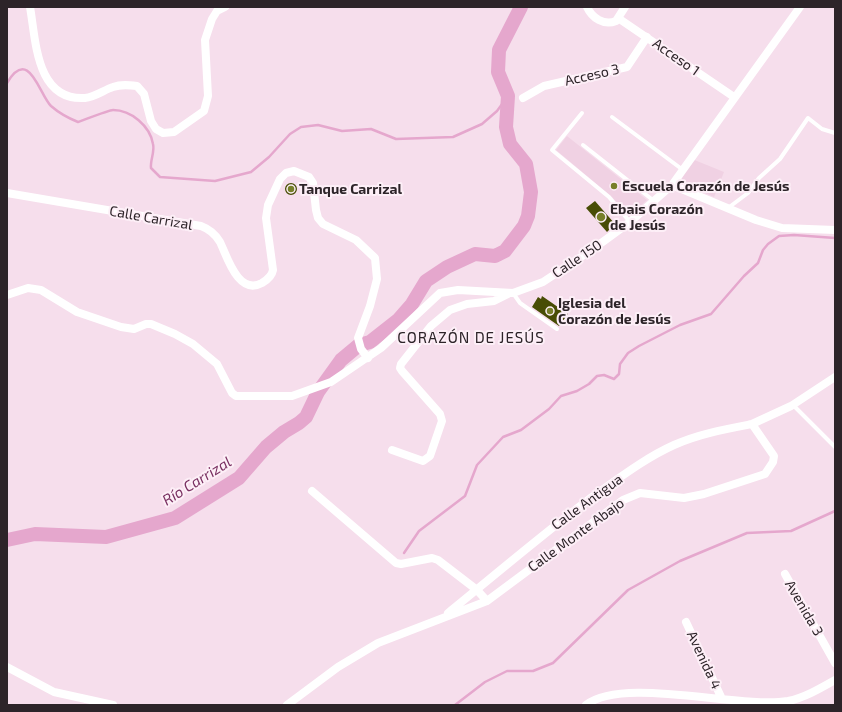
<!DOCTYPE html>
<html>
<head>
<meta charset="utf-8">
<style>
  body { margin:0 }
  #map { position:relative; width:842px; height:712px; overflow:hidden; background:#f6deec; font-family:"Exo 2",sans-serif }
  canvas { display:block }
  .frame { position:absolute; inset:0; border:8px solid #2d2429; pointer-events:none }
</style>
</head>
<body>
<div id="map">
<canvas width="842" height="712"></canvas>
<div class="frame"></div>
</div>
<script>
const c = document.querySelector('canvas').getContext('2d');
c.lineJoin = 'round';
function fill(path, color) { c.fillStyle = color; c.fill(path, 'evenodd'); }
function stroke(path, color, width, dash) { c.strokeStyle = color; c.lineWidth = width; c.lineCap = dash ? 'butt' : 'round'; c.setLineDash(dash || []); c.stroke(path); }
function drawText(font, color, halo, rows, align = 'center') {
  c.font = font + ' "Exo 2",sans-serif'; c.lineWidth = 4; c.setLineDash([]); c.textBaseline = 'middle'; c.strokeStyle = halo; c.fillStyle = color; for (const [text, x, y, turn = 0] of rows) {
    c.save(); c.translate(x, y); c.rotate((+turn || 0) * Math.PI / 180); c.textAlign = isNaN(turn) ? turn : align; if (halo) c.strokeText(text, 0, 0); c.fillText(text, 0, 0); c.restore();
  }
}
fill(new Path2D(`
  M567 136 647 200 629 217 612 197 556 150Z
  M692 159 724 172 714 197 680 182Z`), '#f0d1e3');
stroke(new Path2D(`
  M7 83C29 46 39 94 51 106 59 113 68 118 78 122 84 120 109 110 113 110 131 110 150 126 153 144 155 152 150 160 151 168L160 177 215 181 251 172 269 157 290 134 301 127 318 125 342 131 371 129 396 139 453 137 482 124 497 111 508 96
  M404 553 419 531 465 496 477 465 503 437 521 430 549 409 561 396 577 391 589 384 597 376 604 375 614 379 619 374 620 364 628 353 639 346 680 325 711 314 744 276 758 263 763 250 768 244 779 236 794 235 835 238
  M455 705 485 682 507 671H533L553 663 628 590 680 561 747 533 791 531 835 511`), '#e5a7cd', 2.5);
stroke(new Path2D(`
  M7 540 35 534 106 537 175 518 239 478 266 447 284 432 299 423 306 417 318 392 341 360 359 345 370 342 398 320 412 304 426 281 447 267 475 254 495 256 505 251 524 226 528 216 531 192 526 164 510 144 506 127 508 96 498 72 499 50 521 7`), '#e5a7cd', 14);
fill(new Path2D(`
  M285 189a6 6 0 1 1 12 0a6 6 0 1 1-12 0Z
  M595 201 615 224 607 232 586 208Z
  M542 296 568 314 559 326 532 307 538 297 541 299Z`), '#484d05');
stroke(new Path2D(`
  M582 113 552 150 609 197 630 222
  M612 117 683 170
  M583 145 654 201
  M728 208 748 193 759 178 780 159 808 118 822 129 835 133
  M513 293 520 303 557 329
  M793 405 835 447`), '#fff', 4);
stroke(new Path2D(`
  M30 7C36 41 36 101 85 98 95 97 104 90 113 87 121 84 129 85 137 86L144 94 151 121 156 129 163 133 174 132 204 111 208 96 205 40 212 19 217 11 225 7
  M587 7C592 18 604 26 616 21L625 7
  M618 18 734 97
  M523 98 544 86 627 67 647 37
  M672 185 756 220 782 228 835 230
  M7 193 201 226C209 229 216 235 220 242 227 256 238 296 262 283 267 280 272 276 273 270L266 218 268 205 280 179 286 173 294 171 309 177 313 183 316 210 318 218 323 224 356 240 375 258 377 279 370 306 358 338 361 349 368 358
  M7 295 28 288 41 290 77 312 121 327 134 329 146 324H151L175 334 193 344 217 364 232 393 236 396H292L331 382 381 348 440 293 458 290 513 293 543 282 593 249 630 222 672 185 800 7
  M392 450 423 461 430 456 442 421 440 414 402 371 400 368 401 364 431 326 450 310 467 304 494 301 508 294
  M312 491 396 563 401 564 432 558 438 560 477 590 487 601
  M785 574 835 663
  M448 613C496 574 543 534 592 497 618 479 645 458 674 445 698 434 726 429 752 424
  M686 622 722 699
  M7 667 54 692 113 705
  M287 705 338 667 378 643 487 601 623 500 640 493 684 498 704 494 765 474 773 462 774 456 752 424 791 406 835 377
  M586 705C624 676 737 709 788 701 804 698 821 688 835 680`), '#fff', 8);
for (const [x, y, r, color] of [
  [614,186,4,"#777f29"],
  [291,189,4,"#777f29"],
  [601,217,5,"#777f29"],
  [550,311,4,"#777f29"]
]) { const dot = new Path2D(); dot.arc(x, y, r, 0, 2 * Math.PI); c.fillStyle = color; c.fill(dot); stroke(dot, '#fdeff7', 1.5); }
drawText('14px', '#2d2429', '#fdeff7', [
  ["Acceso 1",676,57,35],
  ["Acceso 3",592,75,-13],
  ["Calle Carrizal",151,218,10],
  ["Calle 150",577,259,-34],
  ["Calle Antigua",587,502,-36],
  ["Calle Monte Abajo",576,535,-36],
  ["Avenida 3",804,608,60],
  ["Avenida 4",704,660,65]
]);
drawText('bold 14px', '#2d2429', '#fdeff7', [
  ["Escuela Corazón de Jesús",622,186],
  ["Tanque Carrizal",299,189],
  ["Ebais Corazón",610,209],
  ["de Jesús",610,225],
  ["Iglesia del",558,303],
  ["Corazón de Jesús",558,319]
], 'left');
c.letterSpacing = '1px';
drawText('15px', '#2d2429', '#fdeff7', [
  ["CORAZÓN DE JESÚS",471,338]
]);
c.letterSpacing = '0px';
drawText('italic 15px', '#793061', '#fdeff7', [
  ["Río Carrizal",197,481,-32]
]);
</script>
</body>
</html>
